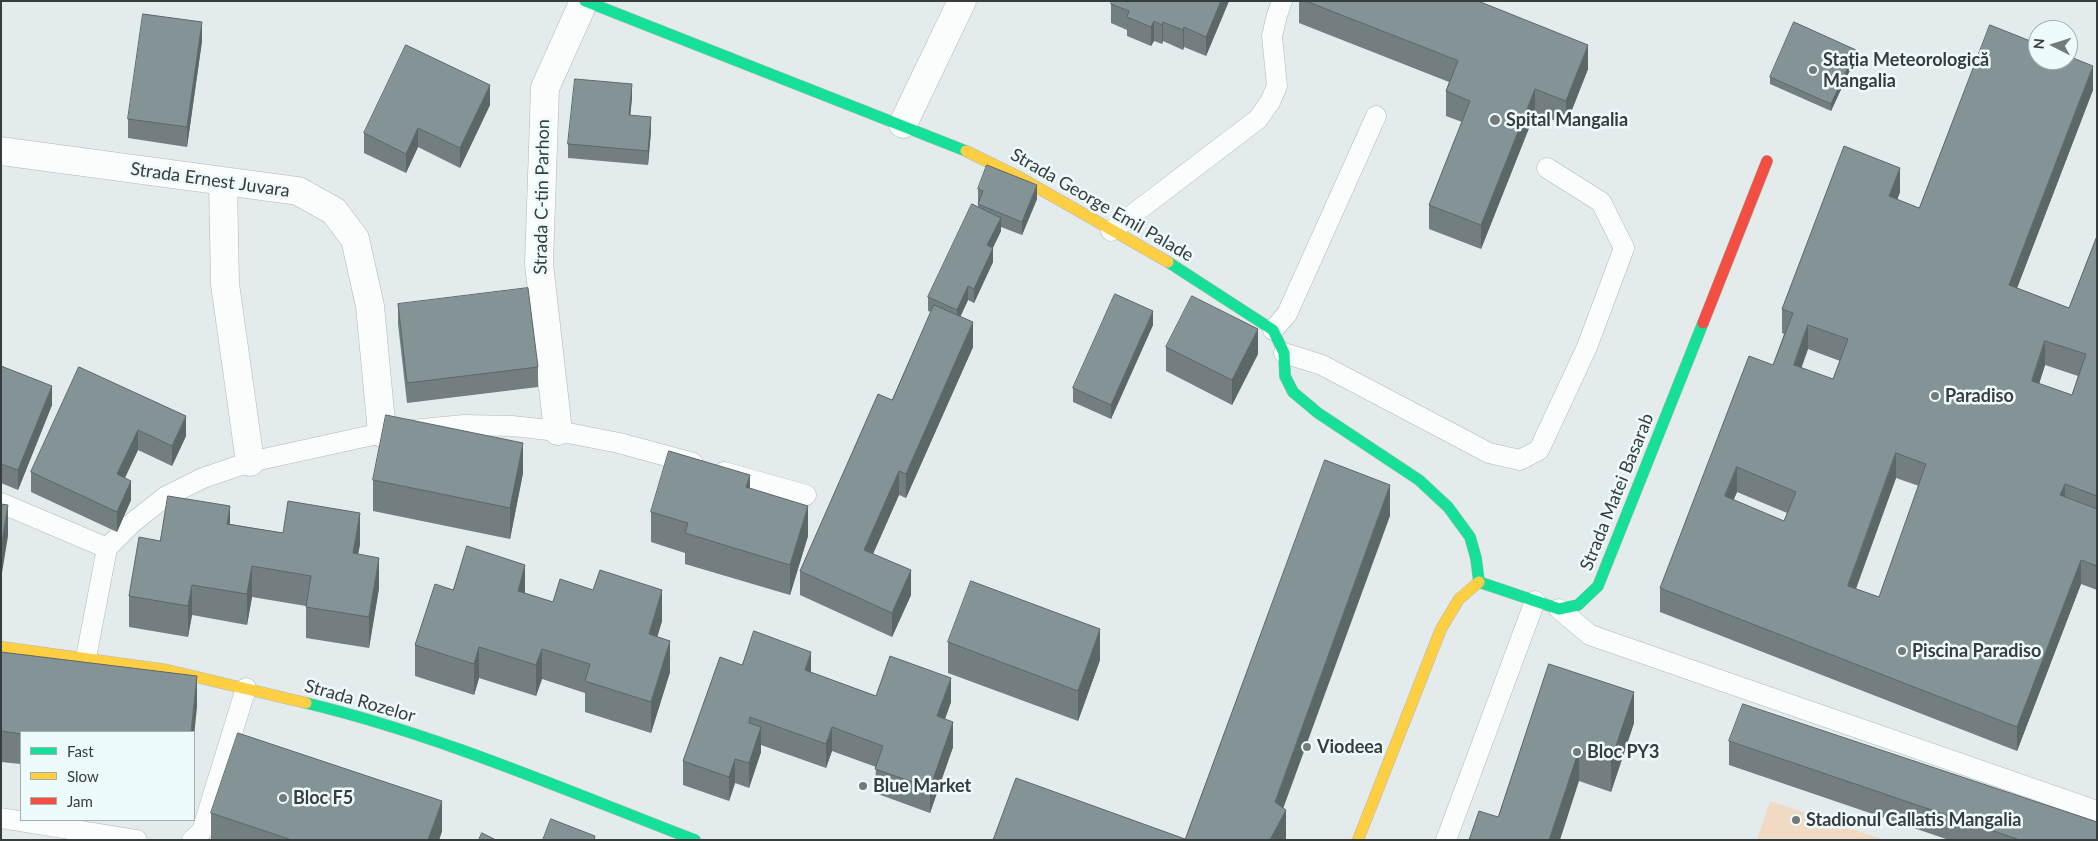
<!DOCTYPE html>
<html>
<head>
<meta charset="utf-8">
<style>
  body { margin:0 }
  #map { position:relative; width:2098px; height:841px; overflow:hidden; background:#e4ebec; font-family:Lato,sans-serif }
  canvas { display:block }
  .frame { position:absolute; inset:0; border:2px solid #373c3d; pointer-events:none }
  .legend { position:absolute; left:20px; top:731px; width:175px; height:90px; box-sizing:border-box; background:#edfbfd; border:1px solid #a4afb0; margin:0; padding:6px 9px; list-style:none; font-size:15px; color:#373c3d }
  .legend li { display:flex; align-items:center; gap:10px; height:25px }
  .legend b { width:25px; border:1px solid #a4afb0 }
  .north { position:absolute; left:2028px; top:20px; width:50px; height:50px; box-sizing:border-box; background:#edfbfd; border:1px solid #a4afb0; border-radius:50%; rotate:275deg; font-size:14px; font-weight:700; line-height:20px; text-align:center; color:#373c3d }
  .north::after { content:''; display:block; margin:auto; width:18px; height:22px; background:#74797a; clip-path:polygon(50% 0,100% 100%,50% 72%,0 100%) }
</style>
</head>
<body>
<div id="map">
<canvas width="2098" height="841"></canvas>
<div class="frame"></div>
<ul class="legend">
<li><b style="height:6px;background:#16e098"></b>Fast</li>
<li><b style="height:6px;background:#ffcf43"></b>Slow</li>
<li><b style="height:6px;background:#f24e42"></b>Jam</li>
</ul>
<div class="north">N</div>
</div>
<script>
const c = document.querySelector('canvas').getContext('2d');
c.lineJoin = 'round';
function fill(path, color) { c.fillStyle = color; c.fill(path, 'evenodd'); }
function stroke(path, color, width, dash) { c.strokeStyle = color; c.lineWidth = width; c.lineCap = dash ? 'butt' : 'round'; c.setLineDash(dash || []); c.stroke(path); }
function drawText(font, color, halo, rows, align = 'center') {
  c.font = font + ' Lato,sans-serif'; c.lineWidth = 5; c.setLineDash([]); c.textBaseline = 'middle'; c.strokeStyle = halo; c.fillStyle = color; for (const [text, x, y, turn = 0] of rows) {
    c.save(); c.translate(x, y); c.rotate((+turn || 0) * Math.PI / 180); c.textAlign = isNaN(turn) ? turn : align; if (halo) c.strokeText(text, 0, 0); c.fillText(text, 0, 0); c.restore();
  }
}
fill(new Path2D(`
  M1770 801 1885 840H1757Z`), '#f1dac4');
const lane = new Path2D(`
  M1111 231 1258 119 1270 102 1277 86 1272 36 1277 15 1282 1
  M1273 330 1287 314 1376 116
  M1284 353 1322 365 1489 453 1520 460 1539 450 1587 347 1624 248 1601 202 1547 168
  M724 472 806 495
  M1 503 107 548
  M1559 609 1590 635 2097 811
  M86 658 107 548 132 523 165 497 203 478 250 462 382 433 464 425 512 426 558 431 619 443 693 463
  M1 818 137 840
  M192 840 202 831 246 688
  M1446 840 1535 601`);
const street = new Path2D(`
  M903 124 962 1
  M1 151 298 191 334 211 355 239 370 306 382 433
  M223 182 225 284 250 462
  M558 431 539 264 545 88 584 1`);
const fast = new Path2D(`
  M585 1 966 151
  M1168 262 1273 330 1284 353 1285 376 1293 392 1318 413 1419 480 1448 507 1470 537 1476 558 1479 582
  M1479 582 1559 609 1578 605 1598 586 1703 323
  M306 703C440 735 567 791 695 840`);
const slow = new Path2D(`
  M966 151 1019 177 1168 262
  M1 647 167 670 306 703
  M1358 840 1441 629 1459 599 1479 582`);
const jam = new Path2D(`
  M1703 323 1767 161`);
stroke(lane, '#b2b7b8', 21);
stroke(street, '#b2b7b8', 29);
stroke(fast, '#b2b7b8', 12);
stroke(slow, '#b2b7b8', 12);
stroke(jam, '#b2b7b8', 12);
stroke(lane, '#fbfcfc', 20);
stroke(street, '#fbfcfc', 28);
stroke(fast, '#16e098', 11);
stroke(slow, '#ffcf43', 11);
stroke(jam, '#f24e42', 11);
fill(new Path2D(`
  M1229 1 1206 56 1184 47 1183 50 1163 41 1162 44 1154 41 1151 46 1127 36V30L1111 23V4Z
  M1299 1H1478L1588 69 1566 125 1535 113 1481 249 1429 229V205L1462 122 1446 116V91L1449 82 1299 23Z
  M202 41 187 147 128 138V119Z
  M1856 57 1831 111 1770 84V77Z
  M2093 90 2017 288 2069 308 2097 236V590L2081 584 2017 751 1660 612V588L1773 365 1784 334 1782 333V309L1900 192 1897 200 1919 208ZM1808 349 1840 361 1833 379 1801 368ZM2045 365 2078 376 2072 395 2039 384ZM1896 478 1919 486 1879 597 1856 589ZM1737 492 1787 513 1784 521 1733 500Z
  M632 98 630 115 651 131 648 165 568 158V144Z
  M490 105 460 168 418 147 406 173 364 153V133Z
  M978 189 1037 199 1022 235 1001 227V231L993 248V262L974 303 968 300 960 317 973 347 906 498 899 495 873 554 911 595 892 637 800 595V571L892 400 931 312 928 311V297L978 207Z
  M398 304 538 367V387L407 403 398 324Z
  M1153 325 1111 419 1073 402V388Z
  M1166 347 1258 354 1232 405 1166 371Z
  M1 366 52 405 18 490 1 483Z
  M79 367 186 436 172 466 138 450 125 478 131 500 117 532 31 492V472Z
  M523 473 510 539 373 511V480Z
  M750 488 808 536 790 595 685 564V553L651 542V512Z
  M230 524 283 533 360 544 358 554 379 588 369 648 306 638V606L252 597 247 625 192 615 188 637 129 627V596L160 541Z
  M453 590 525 593 553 602 662 621 657 637 670 672 651 733 585 712V693L542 679 536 696 479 678 474 695 415 676V645Z
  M948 642 1100 660 1078 721 948 673Z
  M1 652 197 707 21 732V764L1 762Z
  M1549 664 1634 723 1611 792 1579 781 1498 817Z
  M742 665 811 673 876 696 951 702 945 719 953 747 930 813 875 793 876 767 832 751 826 768 761 745V752L749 788 735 783 729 801 683 785V761Z
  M1729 741 2097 840H1949L1729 765Z
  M211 813 442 831 439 840H211Z`), '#727e80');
fill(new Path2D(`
  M1221 1H1229L1206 56V37Z
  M1154 21V41L1151 46V27Z
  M202 22V41L187 147V127Z
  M1163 22V41L1162 44V25Z
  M1184 27V47L1183 50V30Z
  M1588 45V69L1566 125V101Z
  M1856 50V57L1831 111V104Z
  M2093 66V90L2009 309V285Z
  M632 84V98L629 129V115Z
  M490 85V105L460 168V148Z
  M1535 89V113L1481 249V225Z
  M651 117V131L648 165V151Z
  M418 128V147L406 173V154Z
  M1900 168V192L1889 221V196Z
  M1037 185V199L1022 235V222Z
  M1001 218V231L987 259V245Z
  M993 248V262L974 303V289Z
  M968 286V300L957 324V310Z
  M1153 311V325L1111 419V405Z
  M973 322V347L906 498V474Z
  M1808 325V349L1794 389V365Z
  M1258 329V354L1232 405V380Z
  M2045 341V365L2032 406V381Z
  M52 386V405L18 490V470Z
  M186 416V436L172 466V446Z
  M138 430V450L117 494V474Z
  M523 443V473L510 539V508Z
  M1896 453V478L1848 610V586Z
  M1737 467V492L1725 521V496Z
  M899 471V495L864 574V550Z
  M750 475V505L746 487Z
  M131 481V500L117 532V512Z
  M2065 484V508L2060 495Z
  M1390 485V516L1276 828 1286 810V840H1270L1275 802Z
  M8 505V536L1 579V548Z
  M230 506V537L227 524Z
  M808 506V536L790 595V565Z
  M360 513V544L353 584V553Z
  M379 558V588L369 648V617Z
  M2081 560V584L2017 751V727Z
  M525 565V596L518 591Z
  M252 566V597L247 625V594Z
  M911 570V595L892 637V613Z
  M192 585V615L188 637V606Z
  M662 590V621L649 665V634Z
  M1100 629V660L1078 721V691Z
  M670 641V672L651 733V702Z
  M479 647V678L474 695V664Z
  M542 649V679L536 696V665Z
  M811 652V676L805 670Z
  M197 676V707L194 737V732H191Z
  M951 678V702L937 741V716Z
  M1634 692V723L1611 792V761Z
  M953 722V747L930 813V788Z
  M761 727V752L749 788V763Z
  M832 727V751L826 768V744Z
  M1579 750V781L1560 840H1549Z
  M735 759V783L729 801V777Z
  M442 801V831L439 840H428Z`), '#5c6768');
const building = new Path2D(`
  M1112 1H1221L1206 37 1184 27 1183 30 1163 22 1162 25 1154 21 1151 27 1127 17 1129 11 1111 4Z
  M1306 1H1478L1588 45 1566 101 1535 89 1481 225 1429 205 1470 101 1446 91 1458 61Z
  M143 14 202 22 187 127 128 119Z
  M1794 22 1856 50 1831 104 1770 77Z
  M1990 25 2038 44V60H2068V56L2093 66 2009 285 2069 308 2097 236V496L2065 484 2060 495 2097 509V566L2081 560 2017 727 1660 588 1749 356 1773 365 1793 313 1782 309 1844 146 1900 168 1889 196 1919 208ZM1808 325 1848 339 1833 379 1794 365ZM2045 341 2086 354 2072 395 2032 381ZM1896 453 1926 464 1879 597 1848 586ZM1737 467 1796 492 1784 521 1725 496Z
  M406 45 490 85 460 148 418 128 406 154 364 133Z
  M575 79 632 84 629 115 651 117 648 151 568 144Z
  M987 165 1037 185 1022 222 978 204 983 191 978 189Z
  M972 204 1001 218 987 245 993 248 974 289 968 286 957 310 928 297Z
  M528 288 538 367 407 383 398 304Z
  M1115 294 1153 311 1111 405 1073 388Z
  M1192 296 1258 329 1232 380 1166 347Z
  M934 305 973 322 906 474 899 471 864 550 911 570 892 613 800 571 878 394 892 400Z
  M1 366 52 386 18 470 1 464Z
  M79 367 186 416 172 446 138 430 117 474 131 481 117 512 31 472Z
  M386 415 523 443 510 508 373 480Z
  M669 451 750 475 746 487 808 506 790 565 685 533 688 523 651 512Z
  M1325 460 1390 485 1275 802 1286 810 1270 840H993L1016 778 1185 839Z
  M168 496 230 506 227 524 283 533 288 501 360 513 353 553 379 558 369 617 306 607 311 576 252 566 247 594 192 585 188 606 129 596 139 537 160 541Z
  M1 504 8 505 1 548Z
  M467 546 525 565 518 591 553 602 560 579 593 590 600 570 662 590 649 634 670 641 651 702 585 681 590 664 542 649 536 665 479 647 474 664 415 645 435 584 453 590Z
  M971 581 1100 629 1078 691 948 642Z
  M754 631 811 652 805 670 876 696 890 656 951 678 937 716 953 722 930 788 875 769 883 746 832 727 826 744 750 717 749 723 761 727 749 763 735 759 729 777 683 761 720 657 742 665Z
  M1 652 197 676 191 732H21V734L1 731Z
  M1549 664 1634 692 1611 761 1579 750 1549 840H1469L1479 811 1498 817Z
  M1743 704 2097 822V840H2020L1729 741Z
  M238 733 442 801 428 840H292L211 813Z
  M551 819 595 836 594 840H543Z
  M482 833 496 840H479Z`);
fill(building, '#849395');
stroke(building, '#5c6768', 1);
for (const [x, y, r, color] of [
  [1813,70,5,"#74797a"],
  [1495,120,6,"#74797a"],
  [1935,396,5,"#74797a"],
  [1902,651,5,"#74797a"],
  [1307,747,5,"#74797a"],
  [1577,752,5,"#74797a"],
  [863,786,5,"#74797a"],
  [283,798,5,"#74797a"],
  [1796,820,5,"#74797a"]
]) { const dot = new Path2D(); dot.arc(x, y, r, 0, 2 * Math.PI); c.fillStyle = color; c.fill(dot); stroke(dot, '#edfbfd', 2); }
drawText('bold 18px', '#373c3d', '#edfbfd', [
  ["Stația Meteorologică",1823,60],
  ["Mangalia",1823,81],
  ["Spital Mangalia",1506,120],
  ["Paradiso",1945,396],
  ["Piscina Paradiso",1912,651],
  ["Viodeea",1317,747],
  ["Bloc PY3",1587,752],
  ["Blue Market",873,786],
  ["Bloc F5",293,798],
  ["Stadionul Callatis Mangalia",1806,820]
], 'left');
drawText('18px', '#373c3d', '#edfbfd', [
  ["Strada Ernest Juvara",210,180,8],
  ["Strada C-tin Parhon",542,197,-89],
  ["Strada George Emil Palade",1102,205,30],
  ["Strada Matei Basarab",1617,492,-68],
  ["Strada Rozelor",360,701,16]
]);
</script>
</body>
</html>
